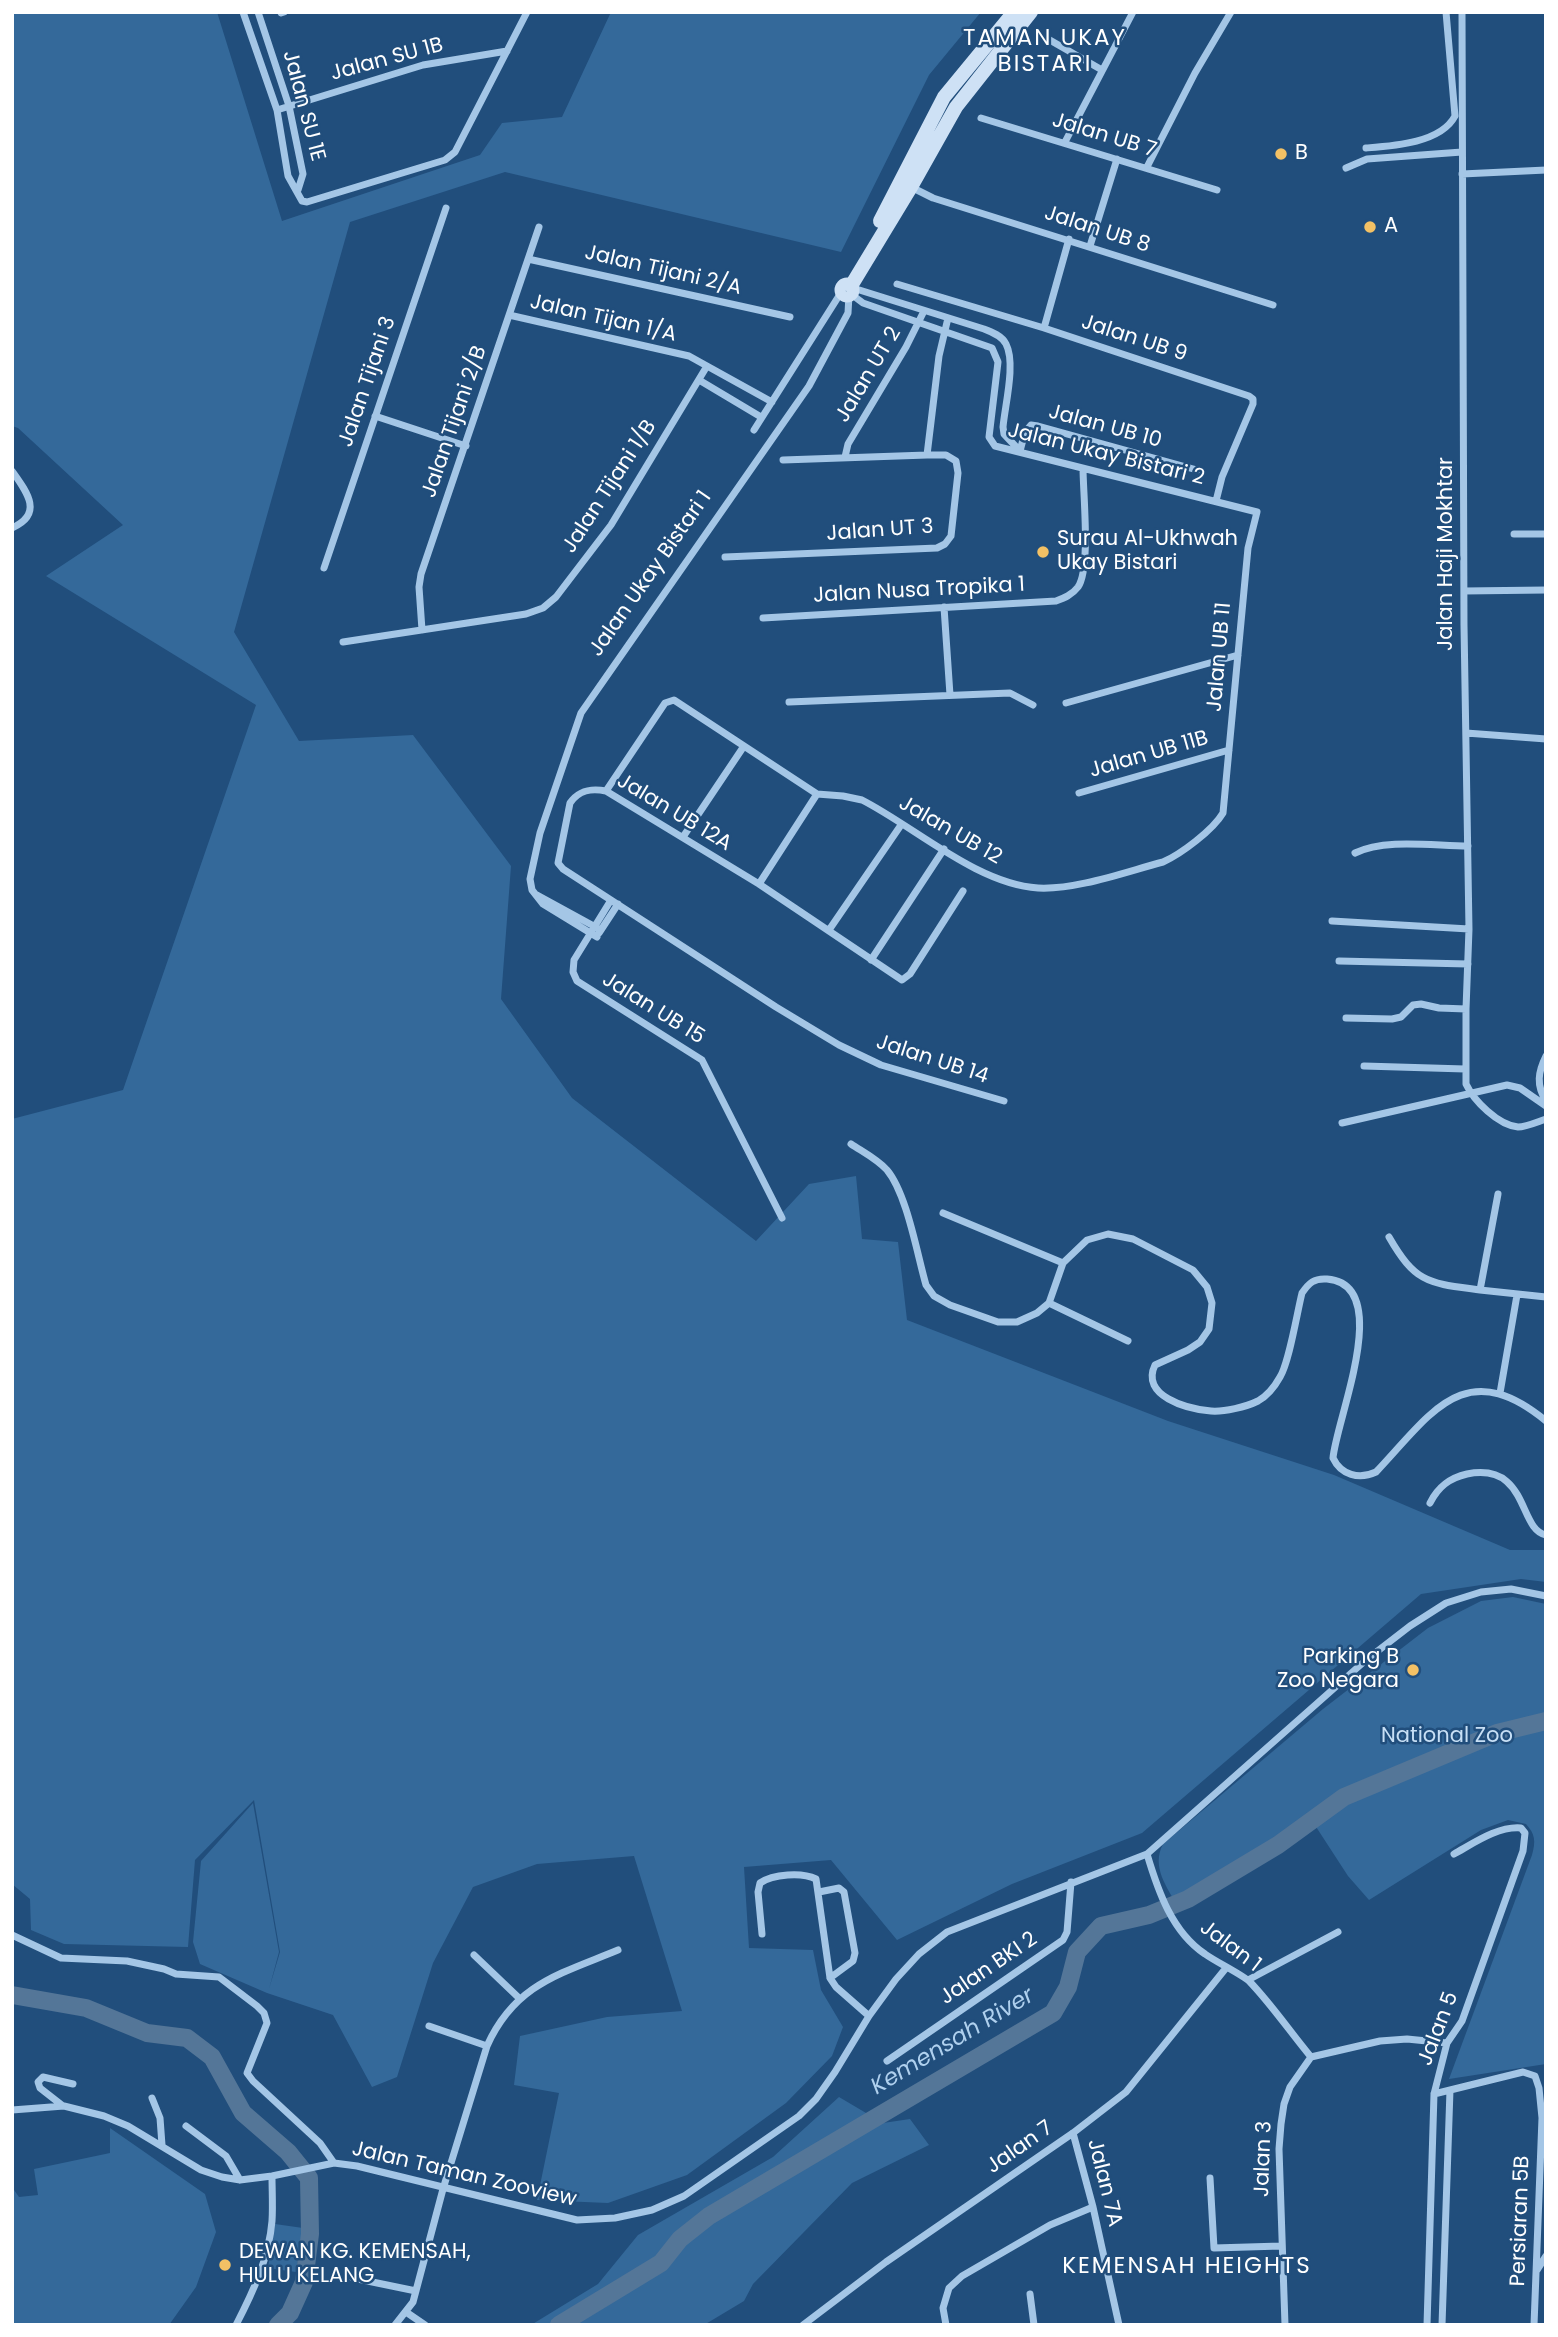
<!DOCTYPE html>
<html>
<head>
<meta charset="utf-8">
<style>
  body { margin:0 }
  #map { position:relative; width:1558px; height:2337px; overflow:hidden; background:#214e7c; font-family:Poppins,sans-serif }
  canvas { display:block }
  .frame { position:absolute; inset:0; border:14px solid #fff; pointer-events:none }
</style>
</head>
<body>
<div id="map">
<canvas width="1558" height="2337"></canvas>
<div class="frame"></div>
</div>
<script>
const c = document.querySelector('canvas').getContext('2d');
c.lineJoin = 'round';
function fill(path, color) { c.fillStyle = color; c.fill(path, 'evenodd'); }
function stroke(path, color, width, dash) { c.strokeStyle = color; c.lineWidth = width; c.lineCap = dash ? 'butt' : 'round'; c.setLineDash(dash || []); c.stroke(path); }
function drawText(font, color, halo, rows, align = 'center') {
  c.font = font + ' Poppins,sans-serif'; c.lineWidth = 5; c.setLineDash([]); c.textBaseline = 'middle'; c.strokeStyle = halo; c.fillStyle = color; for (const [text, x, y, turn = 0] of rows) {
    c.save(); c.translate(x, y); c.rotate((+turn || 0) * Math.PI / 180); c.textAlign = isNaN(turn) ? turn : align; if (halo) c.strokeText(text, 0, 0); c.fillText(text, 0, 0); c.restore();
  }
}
fill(new Path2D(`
  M12 12H217L282 221 480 155 502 123 562 117 611 12H981L929 75 841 252 505 172 350 222 234 632 299 741 413 735 511 866 501 999 572 1098 756 1241 809 1184 856 1176 862 1239 898 1242 907 1320 1168 1421 1334 1475 1510 1550H1546V1582L1521 1579 1421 1594 1142 1833 1012 1884 897 1940 831 1860 744 1867 749 1948 813 1950 821 1990 843 2027 832 2056 786 2103 687 2175 608 2203 537 2200 559 2093 514 2085 520 2036 607 2017 682 2011 634 1856 537 1864 473 1887 433 1963 397 2077 372 2087 333 2015 267 1993 200 1964 193 1942 201 1861 253 1803 279 1952 269 1989 280 1952 254 1800 195 1860 188 1947 64 1944 31 1930 30 1899 12 1884V1119L123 1090 256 705 46 576 123 525 18 428 12 426Z
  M1513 1597 1546 1604V2064L1449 2079 1532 1855C1536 1841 1535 1834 1526 1824L1508 1820 1481 1830 1369 1900 1348 1876 1309 1816 1225 1879 1178 1907C1167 1887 1151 1867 1163 1844L1323 1709 1428 1628 1481 1601Z
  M839 2097 883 2123 910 2119 929 2145 852 2183 753 2284 744 2301 704 2325H531L598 2284 638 2235 773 2157Z
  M110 2128 205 2194 216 2232 196 2287 169 2325H12V2187L19 2197 38 2195 34 2169 110 2153Z
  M275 2224 303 2228 296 2272 268 2268Z`), '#34699a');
stroke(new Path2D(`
  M12 1995 86 2008 147 2033 187 2038 212 2057 243 2113 288 2152 309 2178 310 2234 304 2282 290 2313 278 2325
  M559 2325 661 2263 680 2239 709 2216 1053 2013 1068 1987 1077 1952 1101 1926 1149 1915 1188 1899 1278 1845 1344 1797 1497 1733 1546 1721`), '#547698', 18);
stroke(new Path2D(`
  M243 12 277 110 288 176 302 201 307 202 445 160 455 152 527 12
  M258 12 289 106 303 174 298 190
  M1462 12 1464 625 1469 929 1466 1009V1084C1474 1101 1498 1125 1518 1127 1526 1127 1537 1122 1546 1119
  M281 13 284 12
  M1048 39 1102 70
  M277 110 423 65 507 51
  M981 118 1217 190
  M1065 142 1133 12
  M1366 148C1393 146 1441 143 1455 116L1446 12
  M1147 167 1195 73 1231 12
  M1346 168 1367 159 1462 152
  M1462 174 1546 170
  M911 187 933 198 1273 305
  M1090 246 1117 159
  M528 259 790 317
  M897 284 1044 328 1249 396 1253 399V404L1222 477 1216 501
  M853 288 984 329C992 332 1002 336 1006 344 1016 363 1005 405 1003 427L1004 434 1020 451
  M1044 328 1069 239
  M707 366 772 402
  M699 380 761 417
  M375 416 466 446
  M754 430 842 291
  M1020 451 1025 432 1031 425 1038 426 1197 470
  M927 455 939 356 948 318
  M845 457 848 444 906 347 924 311
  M12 471C27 492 44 514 12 528
  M1514 534H1546
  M725 557 937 548 945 544 951 536 958 473 956 461 946 455H927L783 460
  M324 568 446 208
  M1464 591 1546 590
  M944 607 950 695
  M763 618 1056 601C1064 598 1072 595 1078 587 1091 568 1083 493 1083 468
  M422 630 419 587 421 574 539 227
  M343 642 526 614 543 608 556 597 611 525 707 366 689 356 509 315
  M789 702 1010 693 1033 705
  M1066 703 1238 655
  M1466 733 1546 739
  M606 791 665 703 674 700 817 794 843 796 862 800C915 827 977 884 1038 888 1076 890 1125 872 1163 862 1181 854 1213 830 1223 813L1248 548 1257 512 995 446 989 437 998 362 992 348 863 303 851 294
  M1079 793 1229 750
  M683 837 744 746
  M1355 853C1385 838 1434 846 1468 846
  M759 884 817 794
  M963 891 910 974 902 980 759 884 606 791C591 788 579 790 570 803L558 863 563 869 776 1007 839 1045 881 1065 1004 1101
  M537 895 601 930
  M611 900 574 960 573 972 577 981 702 1060 782 1218
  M1332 921 1469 929
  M829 930 901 825
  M599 933 618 904
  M597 937 543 904 532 890 530 879 540 833 581 713 809 386 848 313 849 295
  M871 960 944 849
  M1339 961 1468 964
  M1346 1018 1392 1019 1401 1017 1413 1005 1421 1004 1439 1008 1466 1009
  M1546 1056C1538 1072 1536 1085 1546 1101
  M1364 1066 1465 1069
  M1342 1123 1507 1085 1520 1088 1546 1106
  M851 1144C863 1152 877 1159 887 1170 907 1194 917 1254 926 1285L934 1296 950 1305 998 1322H1017L1037 1313 1049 1303 1063 1263 1087 1240 1108 1234 1133 1239 1193 1270 1207 1287 1212 1303 1209 1329 1200 1342 1188 1350 1155 1365C1140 1396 1187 1409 1211 1411 1224 1412 1246 1407 1258 1401 1267 1396 1275 1386 1280 1377 1289 1363 1297 1313 1302 1293 1309 1283 1314 1278 1327 1279 1395 1284 1336 1420 1333 1458 1341 1475 1359 1480 1376 1472 1431 1414 1464 1354 1546 1421
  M1498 1194 1480 1290 1546 1297
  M943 1213 1063 1263
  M1389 1237C1416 1284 1429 1283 1480 1290
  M1049 1303 1128 1341
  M1500 1393 1517 1295
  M1430 1503C1438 1487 1449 1478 1467 1474 1529 1462 1518 1530 1546 1535
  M1147 1854C1158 1891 1172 1932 1205 1954 1216 1962 1243 1975 1250 1982 1272 2005 1291 2033 1311 2057
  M819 1892 839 1888 844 1892 855 1953 853 1961 830 1978
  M762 1934 758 1892 760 1883C773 1874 802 1872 816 1879L830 1978 836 1987 869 2016
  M12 1935 61 1958 127 1961 164 1969 176 1974 219 1977 257 2006 264 2013 267 2023 247 2073 253 2081 320 2143 334 2163
  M474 1955 519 1998
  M1248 1980 1338 1932
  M429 2026 487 2046
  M887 2061 1063 1940 1067 1932 1071 1882
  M1434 2094 1523 2072 1535 2076 1539 2088 1542 2118 1534 2325
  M152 2098 160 2118 162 2145
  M63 2106 40 2088 38 2082 43 2077 73 2084
  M12 2110 64 2106 104 2116 128 2126 201 2170 222 2177 240 2180 272 2176 334 2163 357 2166 577 2220 615 2218 652 2210 684 2196 799 2116 816 2099 835 2072 869 2016 896 1979 919 1954 947 1932 1147 1854 1366 1660 1410 1626 1446 1603 1481 1592 1511 1589 1546 1596
  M186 2126 226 2156 240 2180
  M1073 2133 1093 2207 1119 2325
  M1210 2178 1214 2248 1281 2246
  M1537 2270 1546 2256
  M353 2278 416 2291
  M1030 2294 1034 2325
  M406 2312 425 2325
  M236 2325C253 2292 269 2258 272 2221 273 2206 272 2191 272 2176
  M395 2325 413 2302 443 2189 487 2046C515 1984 560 1974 618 1950
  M803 2325 886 2262 1073 2133 1126 2092 1226 1968
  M946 2325 943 2308 949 2288 962 2276 1050 2225 1093 2207
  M1285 2325 1279 2149 1281 2124 1284 2104 1290 2087 1311 2057 1380 2041 1407 2039 1447 2043
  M1427 2325 1434 2094 1447 2043 1462 2021 1523 1851 1525 1833 1521 1828C1498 1826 1474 1843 1454 1854
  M1442 2325 1450 2090`), '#a4c6e6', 7);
stroke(new Path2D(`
  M880 221 944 97 1014 12
  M841.5 290a5.5 5.5 0 1 1 11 0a5.5 5.5 0 1 1-11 0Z
  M851 286 911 187 956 107 1031 12`), '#cee1f5', 14);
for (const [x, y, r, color] of [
  [1281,154,7,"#f3c165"],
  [1370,227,7,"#f3c165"],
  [1043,552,7,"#f3c165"],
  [1413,1670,7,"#f3c165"],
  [225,2265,7,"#f3c165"]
]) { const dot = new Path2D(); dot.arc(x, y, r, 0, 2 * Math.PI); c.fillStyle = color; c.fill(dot); stroke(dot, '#214e7c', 2.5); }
drawText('21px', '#fff', '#214e7c', [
  ["Jalan SU 1B",387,60,-15],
  ["Jalan SU 1E",303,106,75],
  ["Jalan UB 7",1104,136,17],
  ["Jalan UB 8",1097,230,18],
  ["Jalan Tijani 2/A",663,271,13],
  ["Jalan Tijan 1/A",603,319,13],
  ["Jalan UB 9",1134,339,18],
  ["Jalan UT 2",869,375,-59],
  ["Jalan Tijani 3",368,382,-71],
  ["Jalan Tijani 2/B",455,422,-71],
  ["Jalan UB 10",1105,427,15],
  ["Jalan Ukay Bistari 2",1106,455,14],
  ["Jalan Tijani 1/B",610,487,-57],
  ["Jalan UT 3",880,531,-4],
  ["Jalan Haji Mokhtar",1447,554,-90],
  ["Jalan Ukay Bistari 1",651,574,-55],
  ["Jalan Nusa Tropika 1",919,591,-3],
  ["Jalan UB 11",1220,657,-85],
  ["Jalan UB 11B",1149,755,-16],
  ["Jalan UB 12A",674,813,31],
  ["Jalan UB 12",950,831,30],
  ["Jalan UB 15",653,1009,32],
  ["Jalan UB 14",932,1060,18],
  ["Jalan 1",1230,1947,37],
  ["Jalan BKI 2",989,1969,-34],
  ["Jalan 5",1439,2029,-69],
  ["Jalan 7",1020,2148,-35],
  ["Jalan 3",1264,2159,-88],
  ["Jalan Taman Zooview",464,2175,13],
  ["Jalan 7A",1104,2183,76],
  ["Persiaran 5B",1521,2221,-88]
]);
drawText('21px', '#fff', '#214e7c', [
  ["B",1295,154],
  ["A",1384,227],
  ["Surau Al-Ukhwah",1057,540],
  ["Ukay Bistari",1057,564],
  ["Parking B",1399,1658,"right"],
  ["Zoo Negara",1399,1682,"right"],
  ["DEWAN KG. KEMENSAH,",239,2253],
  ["HULU KELANG",239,2277]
], 'left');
drawText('21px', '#c7dff5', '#214e7c', [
  ["National Zoo",1447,1737]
]);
c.letterSpacing = '2px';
drawText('23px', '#fff', '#214e7c', [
  ["TAMAN UKAY",1045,39],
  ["BISTARI",1045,65],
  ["KEMENSAH HEIGHTS",1187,2267]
]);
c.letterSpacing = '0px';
drawText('italic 23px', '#afd0ee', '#214e7c', [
  ["Kemensah River",953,2042,-31]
]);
</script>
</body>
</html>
